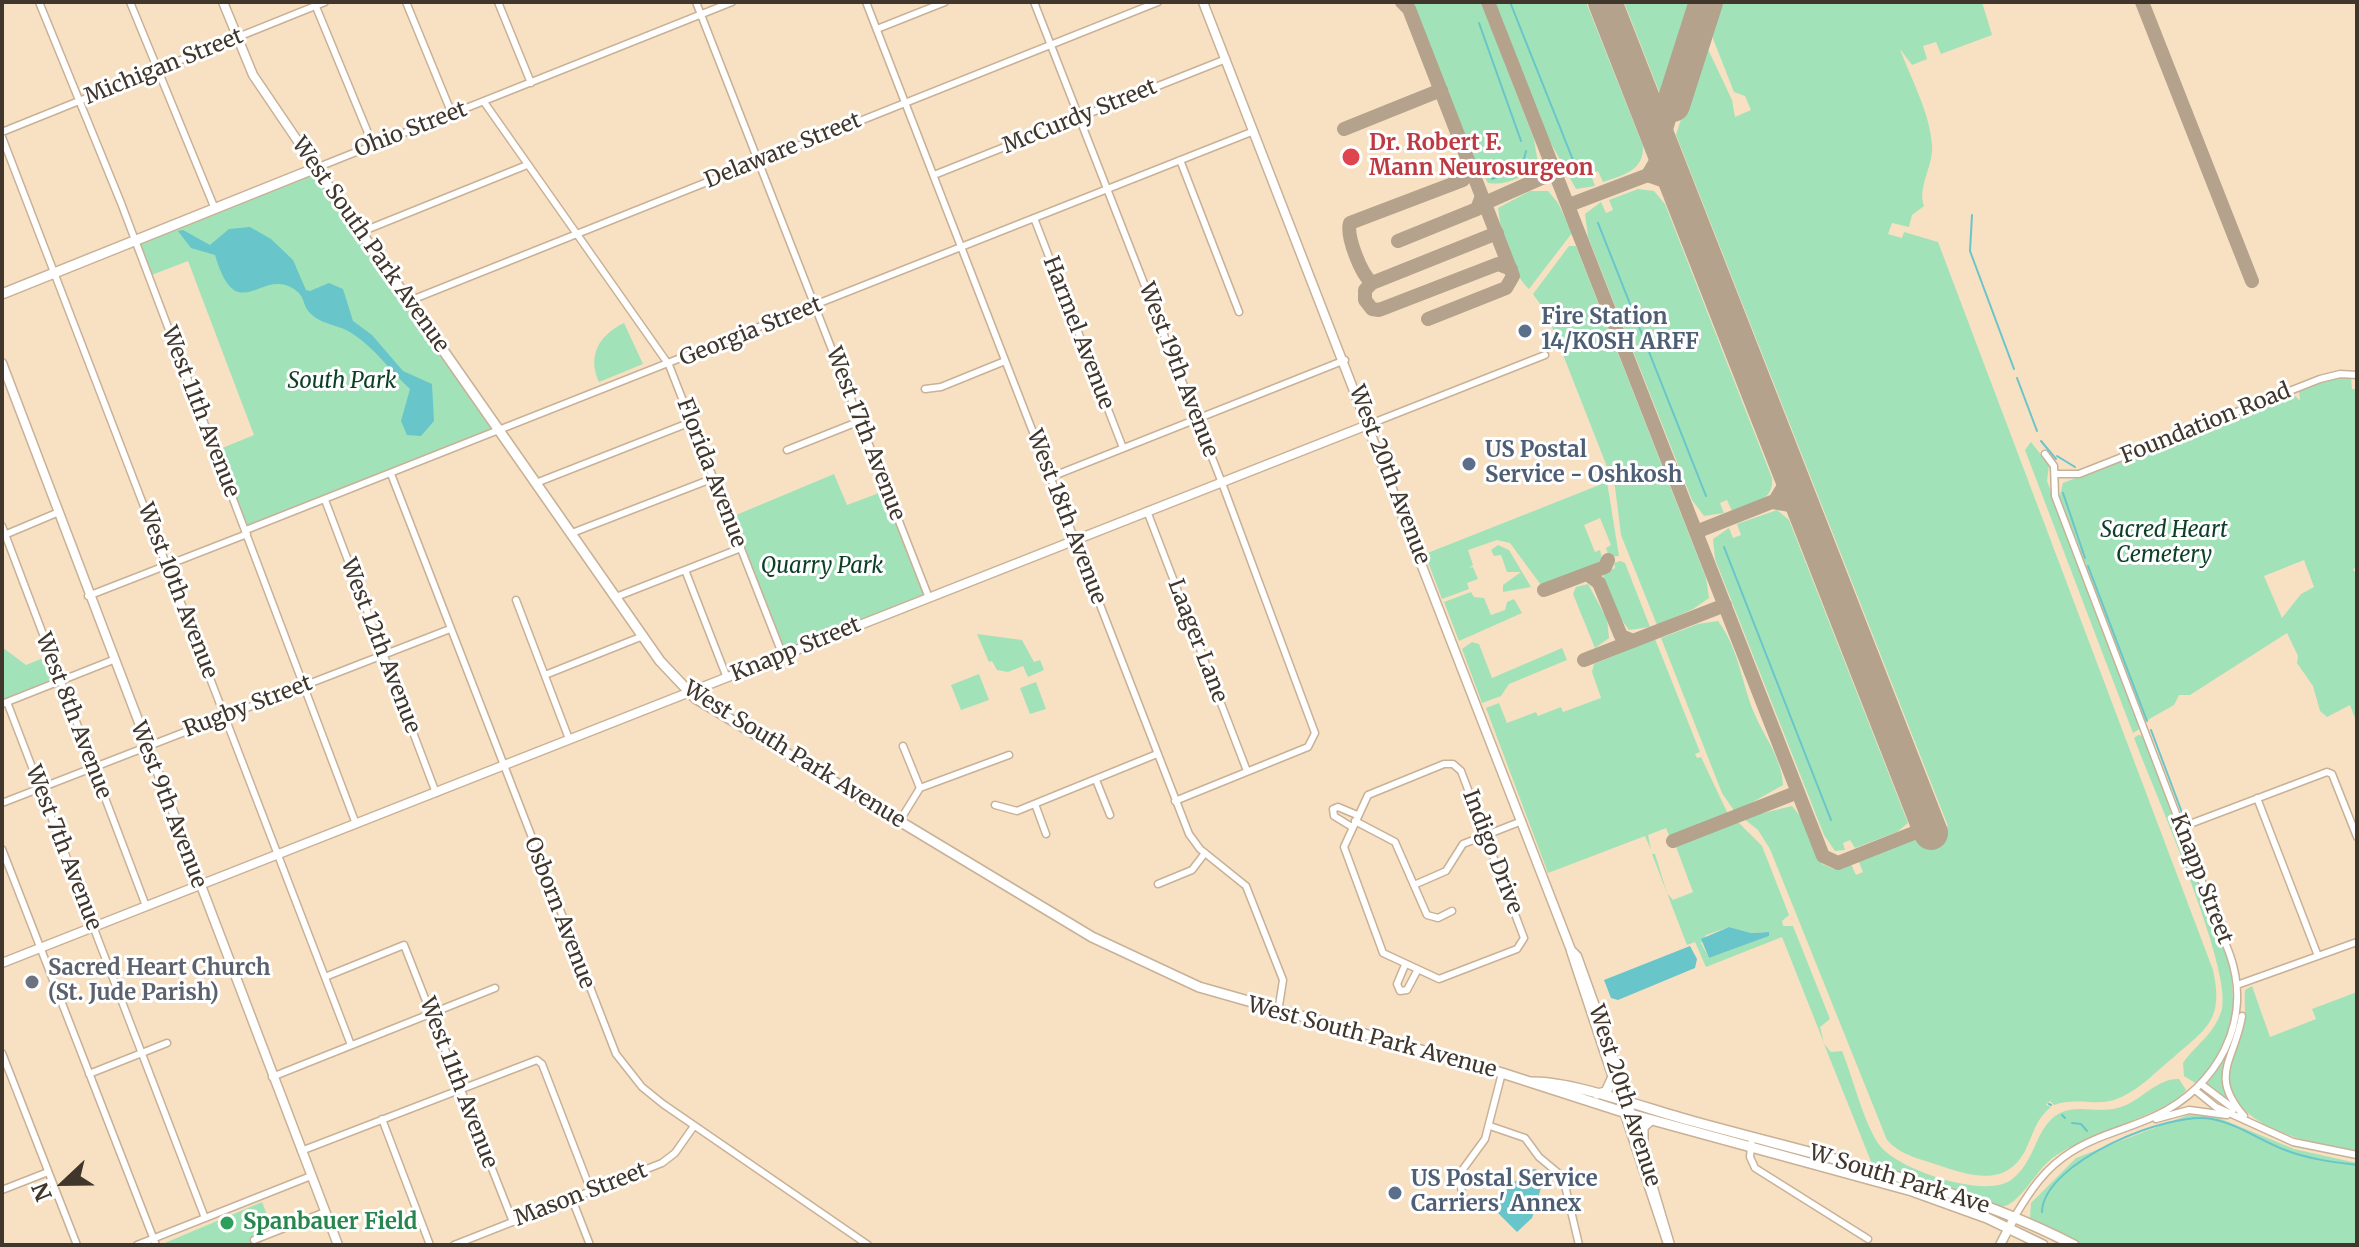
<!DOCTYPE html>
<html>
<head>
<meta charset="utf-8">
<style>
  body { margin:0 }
  #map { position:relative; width:2359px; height:1247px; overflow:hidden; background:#f8e0c3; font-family:Merriweather,serif }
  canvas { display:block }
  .frame { position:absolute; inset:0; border:4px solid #40362b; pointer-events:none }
  .north { position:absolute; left:24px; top:1143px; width:80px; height:80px; -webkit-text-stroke:6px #fff; paint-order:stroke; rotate:248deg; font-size:22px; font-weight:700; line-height:32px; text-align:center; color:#40362b }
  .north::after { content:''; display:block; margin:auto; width:28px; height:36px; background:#40362b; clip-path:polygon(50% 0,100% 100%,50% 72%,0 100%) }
</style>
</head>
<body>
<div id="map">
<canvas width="2359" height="1247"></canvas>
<div class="frame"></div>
<div class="north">N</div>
</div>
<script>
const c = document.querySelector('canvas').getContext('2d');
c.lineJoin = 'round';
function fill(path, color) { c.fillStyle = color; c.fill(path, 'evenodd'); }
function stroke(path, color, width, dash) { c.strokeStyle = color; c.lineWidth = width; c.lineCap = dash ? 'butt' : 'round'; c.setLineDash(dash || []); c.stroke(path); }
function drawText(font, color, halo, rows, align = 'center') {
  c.font = font + ' Merriweather,serif'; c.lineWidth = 6; c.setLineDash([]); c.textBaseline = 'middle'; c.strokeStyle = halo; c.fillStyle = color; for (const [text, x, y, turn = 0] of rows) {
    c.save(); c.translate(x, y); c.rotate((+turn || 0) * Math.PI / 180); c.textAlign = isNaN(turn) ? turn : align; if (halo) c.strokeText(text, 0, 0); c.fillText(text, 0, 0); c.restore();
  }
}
fill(new Path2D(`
  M1408 2H1481L1534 139 1538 164C1523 177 1508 186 1488 183L1467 148Z
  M1495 2H1586L1643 146C1644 171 1623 175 1603 182L1598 171 1591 175 1595 186 1576 189 1547 136Z
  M1624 2H1694L1662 99Z
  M1719 2H1982L1992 35 1941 54 1936 42 1923 46 1927 59 1912 65 1900 49C1911 79 1930 113 1932 145 1934 165 1917 187 1924 206L1912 215 1909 227 1892 223 1888 234 1902 238 1904 232 1938 242 2213 970C2224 1020 2207 1028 2174 1057 2155 1072 2138 1092 2114 1100 2094 1106 2075 1097 2054 1105L2050 1101 2046 1105 2051 1107C2036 1119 2034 1132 2026 1149 2008 1186 1974 1177 1944 1167 1924 1160 1901 1156 1887 1140L1770 849 1758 830 1743 818 1792 806 1803 820 1822 864 1834 869 1851 864 1856 875 1863 872 1859 862 1948 826 1676 135 1705 43 1732 100 1735 117 1751 110 1745 96 1734 92 1710 31Z
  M316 168 501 432 246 530 215 451 254 435 188 261 149 276 135 241Z
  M1638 189 1654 191 1665 204 1772 478C1775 501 1750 505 1732 511L1727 500 1720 503 1724 513 1704 516 1692 500 1588 237 1585 214 1601 202 1606 213 1613 210 1609 200Z
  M1530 191H1548L1558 203 1572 233 1529 289C1510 271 1501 234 1498 208Z
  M1569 246H1576L1706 578 1709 598 1693 609 1657 625 1621 535 1615 487 1547 314 1533 294Z
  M624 323 643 364 599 382C587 356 599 335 624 323Z
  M2351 377 2352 389H2357V567L2353 569 2357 576V723L2350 705 2327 717 2320 711 2313 686 2297 663 2298 656 2287 633 2190 695H2179L2174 705 2144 722 2059 499 2063 483 2293 393 2300 401 2299 391 2329 379ZM2304 560 2314 587 2301 594 2282 618 2264 576Z
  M2031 442 2049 465 2047 481 2141 728 2133 733 2025 450Z
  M834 474 847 505 887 490 929 598 783 656 729 518Z
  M1607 482 1619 556 1609 557 1606 548 1611 545 1600 518 1584 525 1595 552 1600 550 1603 563 1541 585 1510 543 1497 540 1468 550 1473 565 1469 568 1473 567 1478 579 1467 583 1469 589 1442 599 1425 554Z
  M1777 510 1789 520 1908 823 1897 832 1855 848 1850 840 1843 843 1845 850 1835 851 1824 835 1715 559 1713 539 1729 528 1733 538 1741 535 1737 524Z
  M1498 545 1509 550 1531 587 1503 592V585L1521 572H1507L1501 555 1494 556 1491 550Z
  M1620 561 1625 563 1650 627 1629 630 1618 615 1602 573 1615 568 1614 563Z
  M1588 584 1607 619 1609 638 1595 648 1573 594 1576 587Z
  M1471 592 1474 597 1484 598 1491 615 1505 610 1507 602 1514 599 1522 613 1459 641 1444 602Z
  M1718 621C1740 651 1741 683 1755 715 1766 740 1781 757 1783 785L1735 812 1722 793 1661 638 1698 624Z
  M977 634 1022 640 1034 662 1040 660 1044 670 1028 677 1023 666 1008 672 997 670 992 661 989 662Z
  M1655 639 1700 752 1695 754 1697 758 1701 757 1728 814 1670 838 1666 828 1648 835 1651 850 1645 836 1548 873 1486 708 1499 703 1507 723 1536 712 1538 716 1561 707 1563 712 1601 698 1592 672 1594 664Z
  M1472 642 1479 644 1492 678 1562 648 1567 660 1509 684 1501 696 1482 703 1462 649Z
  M2 647 26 665 46 657 54 683 2 704Z
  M979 674 989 700 961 710 951 685Z
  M1036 682 1046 709 1030 714 1020 688Z
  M2138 735 2144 736 2231 968 2234 1016 2215 1063 2197 1084 2184 1076 2183 1063C2197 1043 2215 1034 2222 1009 2232 967 2153 788 2134 738Z
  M1736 820 1762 846 1789 915 1782 921 1783 926H1793L1830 1019 1820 1027 1824 1043 1782 937 1706 967 1695 942 1687 945 1652 854H1655L1667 893 1673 900 1693 892 1675 844ZM1729 927 1751 933 1765 932 1769 936 1709 958 1701 943 1706 935Z
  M2252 986 2270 1037 2316 1019 2312 1009 2357 992V1151C2315 1145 2221 1126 2228 1068 2230 1052 2241 1037 2244 1021 2246 1011 2244 1000 2245 990Z
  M1824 1044 1831 1052 1842 1051C1853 1077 1864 1126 1881 1147 1900 1170 1985 1199 2011 1180 2037 1161 2034 1127 2060 1113 2080 1103 2104 1116 2126 1105 2144 1097 2159 1078 2179 1079L2186 1090C2172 1113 2079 1135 2049 1161 2035 1173 2019 1205 2001 1207L1944 1185 1872 1164Z
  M2225 1059 2222 1081 2231 1103 2206 1085Z
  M2188 1115 2214 1116 2294 1149 2357 1163V1245H2081L2030 1218 2031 1203 2076 1158Z
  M262 1202 275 1235 256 1245H160Z`), '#a2e2b9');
fill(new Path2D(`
  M250 227 271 239 293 260 306 290 310 291 329 283 343 289 353 321 372 335 403 371 432 384 434 421 421 436 407 435 401 421 410 389C390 371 376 349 353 334 341 325 321 325 310 313 302 305 306 297 294 289 261 267 237 329 215 255L191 248 178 231 183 230 210 245 229 229Z
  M1729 927 1751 933 1769 932V936L1709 958 1701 939Z
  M1690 946 1697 959 1695 968 1618 1000 1611 998 1604 980Z
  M1528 1169H1536L1544 1178 1532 1218 1517 1232 1496 1211 1500 1196Z`), '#68c5ca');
stroke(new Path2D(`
  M1510 2 1577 170
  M1479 23 1521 141
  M1492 179 1522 167 1526 151
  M1972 215 1970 251 2014 369
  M1598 223 1706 496
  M1566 350 1569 351
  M2017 378 2037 431
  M2041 441 2056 459
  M2057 456 2075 467
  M2063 493 2085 558
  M1724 547 1831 820
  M2088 566 2147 721
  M2151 730 2184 818
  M2049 1104 2051 1105
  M2062 1115 2065 1118
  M2072 1123 2081 1124 2087 1131
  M2042 1212C2043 1162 2170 1110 2212 1119 2238 1124 2261 1141 2285 1150 2308 1159 2333 1162 2357 1165`), '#68c5ca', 2);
stroke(new Path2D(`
  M1402 2 1409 9 1513 276 1506 288 1428 319
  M1488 2 1823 856 1838 863 1929 827
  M2142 2 2252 281
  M1344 129 1441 90
  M1661 147 1673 105
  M1649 173 1659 156 1656 133
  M1650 176 1670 183 1681 197
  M1485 203 1555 172
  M1569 205 1669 167
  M1497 233 1372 283 1365 290V300L1372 309 1379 310 1498 264 1511 269
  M1398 241 1477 209 1482 196
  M1372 283C1361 274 1346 236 1350 223L1463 180 1471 166
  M1776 499 1788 479 1781 452
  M1773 502 1796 506 1813 532
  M1696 532 1797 492
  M1587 574 1599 583 1621 636 1633 641
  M1544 590 1605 567 1608 560
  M1584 660 1725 605
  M1673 841 1798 792`), '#b4a28c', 14);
stroke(new Path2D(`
  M1605 2 1931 833
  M1673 105 1706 2`), '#b4a28c', 34);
const street = new Path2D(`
  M39 2 121 203 356 824
  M130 2 215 209
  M314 2 373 145
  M406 2 452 114
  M498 2 531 83
  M696 2 929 598
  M866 2 1189 834 1200 849 1246 886 1283 980 1278 1012
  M1034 2 1222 483 1315 733 1308 747 1175 801
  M877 29 945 2
  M484 102 669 365 783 656
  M2 132 325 2
  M2 137 351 1045
  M1180 160 1239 312
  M316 168 732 2
  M934 175 1226 59
  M1034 218 1123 448
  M361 232 527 165
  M409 301 1158 2
  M925 389 941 387 1005 361
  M1370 424 1545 355
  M787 450 860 421
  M391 474 616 1054 642 1087 663 1104 868 1245
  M2056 474H2079L2320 379 2340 374 2357 375
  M1051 477 1345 360
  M536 483 691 422
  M325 500 436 793
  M1147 511 1247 771
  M2 526 146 906
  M246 530 1254 131
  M572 533 714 478
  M2 536 59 512
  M685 570 727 678
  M88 596 247 534
  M616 597 741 548
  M516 600 569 739
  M545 675 643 636
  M7 702 205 1218
  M2 704 113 660
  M903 746 920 788
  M1444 764H1453L1461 771 1524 938 1517 949 1439 979 1383 953 1344 847 1368 795Z
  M1096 780 1110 815
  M2257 798 2318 956
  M2 803 450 629
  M1035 804 1046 834
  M995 805 1017 811 1157 754
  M1355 821 1395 842 1427 915 1438 918 1452 911
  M899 822 920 788 1009 755
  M1352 827 1334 816 1333 809 1338 807 1357 815
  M2182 827 2327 772 2332 774 2357 837
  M2 849 156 1245
  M1158 884 1192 870 1205 853
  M1414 885 1446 871 1463 844 1522 821
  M1405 965 1397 984 1400 991 1407 990 1417 971
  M325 977 404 945 513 1222
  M2237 985 2357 942
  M2242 1016C2235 1060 2208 1075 2244 1116
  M2 1053 77 1245
  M89 1074 167 1043
  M272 1077 495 988
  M2201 1084 2234 1109
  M2195 1090 2216 1107 2293 1142 2357 1155
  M382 1119 430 1245
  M2156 1119 2189 1110 2227 1115
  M1490 1126 1525 1138 1539 1157 1563 1177 1579 1245
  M1752 1137 1750 1157 1755 1168 1868 1239
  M301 1151 537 1060 542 1064 591 1191
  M2 1190 48 1172
  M572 1199 590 1245
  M1465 1204 1458 1176 1485 1139 1502 1073
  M2015 1216C2030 1191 2045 1168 2071 1152 2097 1135 2128 1129 2155 1116 2218 1087 2253 1021 2230 955L2055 496 2054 466 2045 454
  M254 1240 325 1212
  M137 1245 311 1176
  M454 1245 662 1163 675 1153 694 1126`);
const secondary = new Path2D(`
  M223 2 253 75 316 168
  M1203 2 1571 950 1577 956 1618 1070 1670 1245
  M2 363 338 1245
  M1571 951 1667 1241
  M2 963 1370 424
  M2000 1245 2015 1216`);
const primary = new Path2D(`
  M2 294 316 168 660 661 695 698 1092 937 1199 987 1502 1073 1623 1112 1912 1191 1987 1218 2043 1245
  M1532 1082C1572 1081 1650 1110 1692 1121 1822 1157 1953 1183 2074 1245
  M1597 1094 1606 1092 1612 1079
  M1643 1155V1127L1651 1120`);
stroke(street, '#c8b196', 9);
stroke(secondary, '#c8b196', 11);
stroke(primary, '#c8b196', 12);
stroke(street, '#fff', 6);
stroke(secondary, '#fff', 8);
stroke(primary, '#fff', 9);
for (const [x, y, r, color] of [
  [1351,157,10,"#e0444e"],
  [1525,331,8,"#5c6f8a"],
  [1469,464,8,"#5c6f8a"],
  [32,982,8,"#6b7280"],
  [1395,1193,8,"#5c6f8a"],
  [227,1223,8,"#2e9e5b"]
]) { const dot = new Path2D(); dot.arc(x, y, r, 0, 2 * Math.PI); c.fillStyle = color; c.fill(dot); stroke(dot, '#fff', 3); }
drawText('22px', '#40362b', '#fff', [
  ["Michigan Street",164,67,-22],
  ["McCurdy Street",1080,117,-22],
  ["Ohio Street",411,130,-21],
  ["Delaware Street",783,151,-22],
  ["West South Park Avenue",370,245,55],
  ["Georgia Street",751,332,-22],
  ["Harmel Avenue",1078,333,69],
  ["West 19th Avenue",1178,370,69],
  ["West 11th Avenue",200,412,69],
  ["Foundation Road",2206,424,-22],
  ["West 17th Avenue",865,434,69],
  ["Florida Avenue",711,473,69],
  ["West 20th Avenue",1389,475,69],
  ["West 18th Avenue",1066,517,69],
  ["West 10th Avenue",177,591,69],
  ["Laager Lane",1197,641,69],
  ["West 12th Avenue",380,646,69],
  ["Knapp Street",796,650,-22],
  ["Rugby Street",248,707,-21],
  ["West 8th Avenue",73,716,69],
  ["West South Park Avenue",794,755,32],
  ["West 9th Avenue",168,805,69],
  ["West 7th Avenue",63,848,69],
  ["Indigo Drive",1492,852,69],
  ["Knapp Street",2201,879,69],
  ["Osborn Avenue",559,913,69],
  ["West South Park Avenue",1372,1038,15],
  ["West 11th Avenue",458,1083,69],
  ["West 20th Avenue",1624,1096,72],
  ["W South Park Ave",1899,1180,17],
  ["Mason Street",581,1195,-21]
]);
drawText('bold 22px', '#be3a42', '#fff', [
  ["Dr. Robert F.",1369,144],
  ["Mann Neurosurgeon",1369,169]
], 'left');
drawText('bold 22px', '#4e5e75', '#fff', [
  ["Fire Station",1541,318],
  ["14/KOSH ARFF",1541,343],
  ["US Postal",1485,451],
  ["Service - Oshkosh",1485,476],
  ["US Postal Service",1411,1180],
  ["Carriers' Annex",1411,1205]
], 'left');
drawText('italic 22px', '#0c3f25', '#fff', [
  ["South Park",342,382],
  ["Sacred Heart",2164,531],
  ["Cemetery",2164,556],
  ["Quarry Park",822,567]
]);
drawText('bold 22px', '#5b616d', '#fff', [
  ["Sacred Heart Church",48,969],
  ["(St. Jude Parish)",48,994]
], 'left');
drawText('bold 22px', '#27864d', '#fff', [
  ["Spanbauer Field",243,1223]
], 'left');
</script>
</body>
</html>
